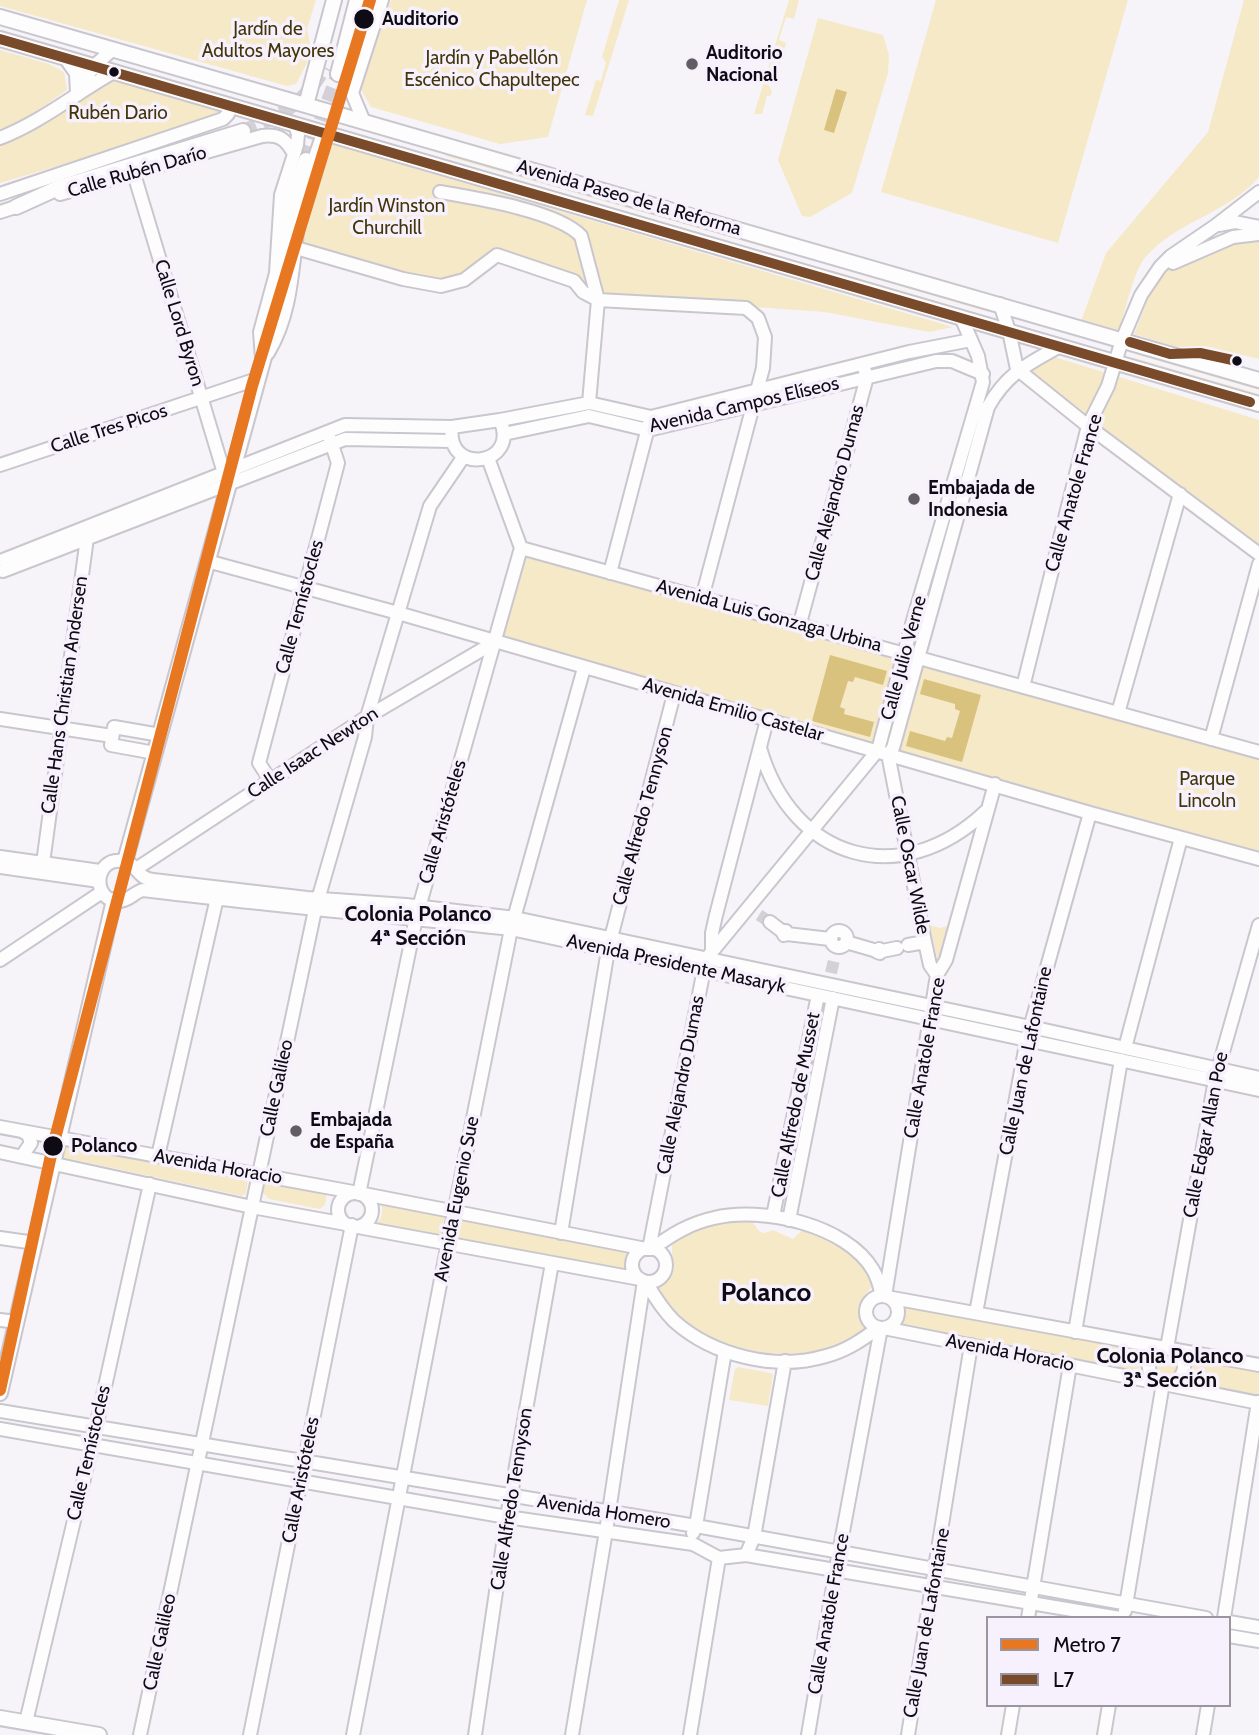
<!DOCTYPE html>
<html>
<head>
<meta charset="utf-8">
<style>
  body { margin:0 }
  #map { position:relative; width:1259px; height:1735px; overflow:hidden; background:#f6f4f9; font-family:Cabin,sans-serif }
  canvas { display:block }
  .legend { position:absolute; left:986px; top:1616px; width:245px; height:91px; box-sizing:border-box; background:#f6f1fc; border:2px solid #9a959f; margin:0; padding:9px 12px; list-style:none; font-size:21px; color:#0f0b14 }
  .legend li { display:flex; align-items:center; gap:14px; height:35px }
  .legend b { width:35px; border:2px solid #9a959f }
</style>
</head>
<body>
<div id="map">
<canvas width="1259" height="1735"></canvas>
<ul class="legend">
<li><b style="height:9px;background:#e87722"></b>Metro 7</li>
<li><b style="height:9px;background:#7a4b2a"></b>L7</li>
</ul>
</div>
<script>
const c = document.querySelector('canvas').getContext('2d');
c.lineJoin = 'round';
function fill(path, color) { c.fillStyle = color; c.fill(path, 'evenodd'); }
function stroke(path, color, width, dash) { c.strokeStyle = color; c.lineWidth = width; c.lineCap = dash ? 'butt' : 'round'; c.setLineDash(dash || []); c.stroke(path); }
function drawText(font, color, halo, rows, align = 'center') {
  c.font = font + ' Cabin,sans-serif'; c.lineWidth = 7; c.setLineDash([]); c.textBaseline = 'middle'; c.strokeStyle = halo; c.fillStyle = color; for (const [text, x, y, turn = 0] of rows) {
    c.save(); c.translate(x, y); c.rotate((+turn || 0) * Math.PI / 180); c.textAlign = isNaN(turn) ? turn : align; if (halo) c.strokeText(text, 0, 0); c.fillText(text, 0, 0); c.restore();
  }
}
fill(new Path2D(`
  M0 0H316L307 29 311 48 307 63 296 84 287 86 0 6Z
  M391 0H587L548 137 500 144 371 107 360 88Z
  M619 0H629L593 116 585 115 596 80 601 81 606 62 602 57Z
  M789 0H799L794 19 786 17 779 40 786 43 777 74 771 73 767 83 772 91 770 96H767L762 114H754Z
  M936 0H1128L1058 243 881 192Z
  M1244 0H1259V177C1228 214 1175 221 1144 259 1134 271 1124 315 1119 331L1081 321 1106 253 1208 132Z
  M818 18 883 35 889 55 888 73 852 193 810 217 802 216 778 160Z
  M0 50 49 64 64 72 67 90 23 121 0 130Z
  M110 77 224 107 223 114 217 119 0 183V142L26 133Z
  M332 144 953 327 929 332 825 312 583 295 571 283 495 261 441 286 301 248Z
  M447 152 779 247 778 251 446 156Z
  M445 159 777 255 776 259 444 163Z
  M1259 237V359L1206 346 1176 347 1134 334C1143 314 1150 285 1166 269 1191 246 1227 244 1259 237Z
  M834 262 987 307 989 312 832 266Z
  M831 270 990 317 992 321 830 274Z
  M1136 351 1259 386V390L1135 354Z
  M1048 355 1259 420V547C1180 489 1105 426 1025 369Z
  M1134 358 1259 394V398L1133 362Z
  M527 555 1259 757V854L507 641 502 633 524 558Z
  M929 925 940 928 948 926 938 962Z
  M60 1142 246 1176 248 1180 246 1193 242 1196 66 1158 58 1154Z
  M263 1178 327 1193 325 1205 320 1209 269 1199 261 1191Z
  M380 1200 445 1212 442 1236 372 1227C383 1219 384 1213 380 1200Z
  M459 1218 629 1250 624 1274 454 1243Z
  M749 1218 760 1232 765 1233 773 1230 793 1239 804 1228C836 1243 859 1251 874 1284 861 1298 854 1313 869 1328 860 1334 851 1342 841 1345 790 1363 723 1353 681 1318 671 1310 664 1299 658 1288 685 1271 668 1263 673 1239L689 1228Z
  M900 1305 1143 1347 1141 1367 1139 1371 910 1327 899 1323 903 1313Z
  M1154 1366a12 12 0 1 1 24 0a12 12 0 1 1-24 0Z
  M1192 1357 1259 1368V1396L1190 1382 1185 1379 1189 1359Z
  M738 1367 771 1373 773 1375 768 1406 729 1400 735 1369Z`), '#f5e9c8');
fill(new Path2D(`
  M836 89 847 92 834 133 824 130Z
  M830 655 887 671 883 685 855 677 853 682 848 681 840 707 845 709 844 714 874 722 870 737 812 721Z
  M924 679 981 695 962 762 906 746 910 731 945 741 947 737 952 738 960 711 955 709V704L920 694Z`), '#d9c27e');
stroke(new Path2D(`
  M759 915 770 922
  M831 973 834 960`), '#d3d1d7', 12, [12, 6]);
stroke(new Path2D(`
  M243 131C281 116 305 103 325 67
  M306 160 338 74`), '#d3d1d7', 14, [14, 7]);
const minor = new Path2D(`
  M80 89 93 67 113 49
  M364 122 352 93 382 0
  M0 138C41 122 75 94 112 73
  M134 174 224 473
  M440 192C475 198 558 211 581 236L598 300 589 403
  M0 194 223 119 228 114 230 106
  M60 194 262 136C279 134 286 139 294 154
  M0 212 25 204
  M1219 225 1235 222 1259 227
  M296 248 403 279 441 286 464 280 497 255 574 281 583 292 598 300 746 308 758 318 765 337 763 368 702 598
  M1173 263 1233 237 1259 234
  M1000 304 1009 331 1017 369
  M268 353C297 305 291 248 303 196 308 175 316 154 323 134
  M262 358 260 332 276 273 281 195 297 145 298 134 295 125
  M1017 369 1088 426 1259 554
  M500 420 589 403 651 417 909 352 971 340
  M500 420C521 466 445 476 452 427Z
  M504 434 589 416 648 430 936 361H952L983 374
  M0 465 257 379
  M521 548 1259 752
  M3 560 345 425 452 427
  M207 561 398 613 1090 813 1259 859
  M3 571 345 439 452 441
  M610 573 649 424
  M800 623 867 377 865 371
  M1023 687 1088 426 1108 386 1122 340 1141 295 1160 267 1171 256 1215 226 1259 192
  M1118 713 1180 494
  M0 719 112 736
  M1211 739 1259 564
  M760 748C792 860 901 892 986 811
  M155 753 111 745 114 727 160 735
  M888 754 893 748 988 407C1007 373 1028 364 1060 346
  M888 754 925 942 930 965 937 975
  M270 780 259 763 338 463 330 439
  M0 857 100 871
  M43 863 87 538 85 532
  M0 867 99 881
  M136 869 367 717 495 642
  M770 922 783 932 786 931 787 934 784 935 783 933
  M831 939a8 8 0 1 1 16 0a8 8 0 1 1-16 0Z
  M787 934 830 939
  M611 938 674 694
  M846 942 877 951
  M908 945 925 942
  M712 950V933L716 915 767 720
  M880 953 877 952 879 949 882 951 897 948
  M0 960 102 892
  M1125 1048 1181 838
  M1259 1078 1040 1029 515 918 406 905 307 898 153 880C136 878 138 863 122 861 94 857 91 901 119 901 129 901 134 892 143 890 266 905 389 916 511 929L1259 1090
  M0 1127 353 1192
  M0 1152 252 1207 346 1224
  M22 1156 31 1143 28 1134 23 1132
  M158 1156 217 898
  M338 1210a17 17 0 1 1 34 0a17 17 0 1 1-34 0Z
  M359 1194 416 918 521 548 488 458
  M364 1194 646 1249
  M773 1216 818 995
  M789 1220 833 998
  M358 1227 640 1279
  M561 1233 608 950
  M0 1238 35 1243
  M632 1265a17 17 0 1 1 34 0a17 17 0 1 1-34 0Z
  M649 1249 706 959 878 750 912 624 983 382 978 356 961 317
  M652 1249C671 1235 690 1223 714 1218 762 1206 847 1225 873 1270 878 1278 880 1287 882 1296
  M646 1282C654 1296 662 1309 674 1321 713 1356 776 1371 826 1356 846 1351 862 1340 878 1328
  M866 1312a16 16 0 1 1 32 0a16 16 0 1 1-32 0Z
  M885 1296 937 975 946 960 995 784
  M887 1297 1259 1365
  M976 1313 1027 1039 1090 813
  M0 1320 17 1322
  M884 1328 1259 1403
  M1075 1332 1121 1060
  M1167 1348 1215 1080 1259 925
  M1159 1382C1144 1372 1146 1357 1161 1347
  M1168 1384C1186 1379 1189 1363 1176 1350
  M0 1411 696 1526 1206 1618
  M0 1429 507 1517 693 1544 719 1558 746 1555 1120 1618
  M693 1533 696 1526 725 1351
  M746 1555 754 1537 785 1361
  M1125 1611 1163 1383
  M1028 1618 1070 1365
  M1224 1618 1258 1402
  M1229 1622 1259 1627
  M1229 1636 1259 1641
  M26 1722 92 1445 150 1184
  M140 1735 315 910 365 737 367 717 430 506 464 456
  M250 1735 352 1225
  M353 1735 448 1243 511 929 584 668
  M475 1735 507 1517 552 1263
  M572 1735 606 1531 644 1281
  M690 1735 719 1558
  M808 1735 836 1569 881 1328
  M908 1735 971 1345
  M1008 1735 1013 1705
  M1104 1735 1109 1705
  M1203 1735 1208 1705`);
const major = new Path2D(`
  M0 17 1259 380
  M0 39 1259 404
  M67 59 77 73 78 93
  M338 74 357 0
  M306 105 334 0
  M16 207 58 188 243 131
  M125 861 285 281 294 192 306 160
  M0 1393 114 900
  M0 1718 99 1735`);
stroke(minor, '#c9c6ce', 16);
stroke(major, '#c9c6ce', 18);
stroke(minor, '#fefdfe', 12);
stroke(major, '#fefdfe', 14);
stroke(new Path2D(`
  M0 39 1250 402
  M1130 342 1170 354 1200 353 1237 361`), '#7a4b2a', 10);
stroke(new Path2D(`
  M0 1390 53 1146 252 386 370 0`), '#e87722', 12);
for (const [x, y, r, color] of [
  [364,19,11,"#0f0b14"],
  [692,64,7,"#605d64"],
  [114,72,6,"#0f0b14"],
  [1237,361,6,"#0f0b14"],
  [914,499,7,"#605d64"],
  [296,1131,7,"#605d64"],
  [53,1146,11,"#0f0b14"]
]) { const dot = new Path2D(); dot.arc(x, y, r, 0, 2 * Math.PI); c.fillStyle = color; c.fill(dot); stroke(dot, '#f6f1fc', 2.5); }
drawText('bold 19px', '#0f0b14', '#f6f1fc', [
  ["Auditorio",382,19],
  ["Polanco",71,1146]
], 'left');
drawText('19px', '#423509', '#f6f1fc', [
  ["Jardín de",268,29],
  ["Adultos Mayores",268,51],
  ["Jardín y Pabellón",492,58],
  ["Escénico Chapultepec",492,80],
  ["Rubén Dario",118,113],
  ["Jardín Winston",387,206],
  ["Churchill",387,228],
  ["Parque",1207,779],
  ["Lincoln",1207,801]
]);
drawText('bold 19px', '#0f0b14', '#f6f1fc', [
  ["Auditorio",706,53],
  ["Nacional",706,75],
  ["Embajada de",928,488],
  ["Indonesia",928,510],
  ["Embajada",310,1120],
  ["de España",310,1142]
], 'left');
drawText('19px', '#0f0b14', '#f6f1fc', [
  ["Calle Rubén Darío",137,172,-16],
  ["Avenida Paseo de la Reforma",629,198,16],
  ["Calle Lord Byron",179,323,73],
  ["Avenida Campos Elíseos",744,405,-13],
  ["Calle Tres Picos",109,429,-18],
  ["Calle Alejandro Dumas",835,493,-75],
  ["Calle Anatole France",1074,493,-74],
  ["Calle Temístocles",300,607,-75],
  ["Avenida Luis Gonzaga Urbina",769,616,15],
  ["Calle Julio Verne",904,658,-75],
  ["Calle Hans Christian Andersen",65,695,-82],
  ["Avenida Emilio Castelar",733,710,16],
  ["Calle Isaac Newton",313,753,-33],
  ["Calle Alfredo Tennyson",643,816,-75],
  ["Calle Aristóteles",443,822,-74],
  ["Calle Oscar Wilde",910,865,79],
  ["Avenida Presidente Masaryk",676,964,12],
  ["Calle Anatole France",925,1058,-80],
  ["Calle Juan de Lafontaine",1026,1061,-78],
  ["Calle Alejandro Dumas",681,1085,-79],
  ["Calle Galileo",277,1088,-78],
  ["Calle Alfredo de Musset",796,1105,-79],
  ["Calle Edgar Allan Poe",1206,1135,-79],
  ["Avenida Horacio",218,1167,10],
  ["Avenida Eugenio Sue",457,1199,-79],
  ["Avenida Horacio",1010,1353,11],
  ["Calle Temístocles",89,1453,-77],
  ["Calle Aristóteles",301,1480,-79],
  ["Calle Alfredo Tennyson",512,1499,-81],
  ["Avenida Homero",604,1512,9],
  ["Calle Anatole France",829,1614,-80],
  ["Calle Juan de Lafontaine",927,1623,-80],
  ["Calle Galileo",160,1642,-78]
]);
drawText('bold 21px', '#0f0b14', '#f6f1fc', [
  ["Colonia Polanco",418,915],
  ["4ª Sección",418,939],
  ["Colonia Polanco",1170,1357],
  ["3ª Sección",1170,1381]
]);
drawText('bold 26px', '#0f0b14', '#f6f1fc', [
  ["Polanco",766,1293]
]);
</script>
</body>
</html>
